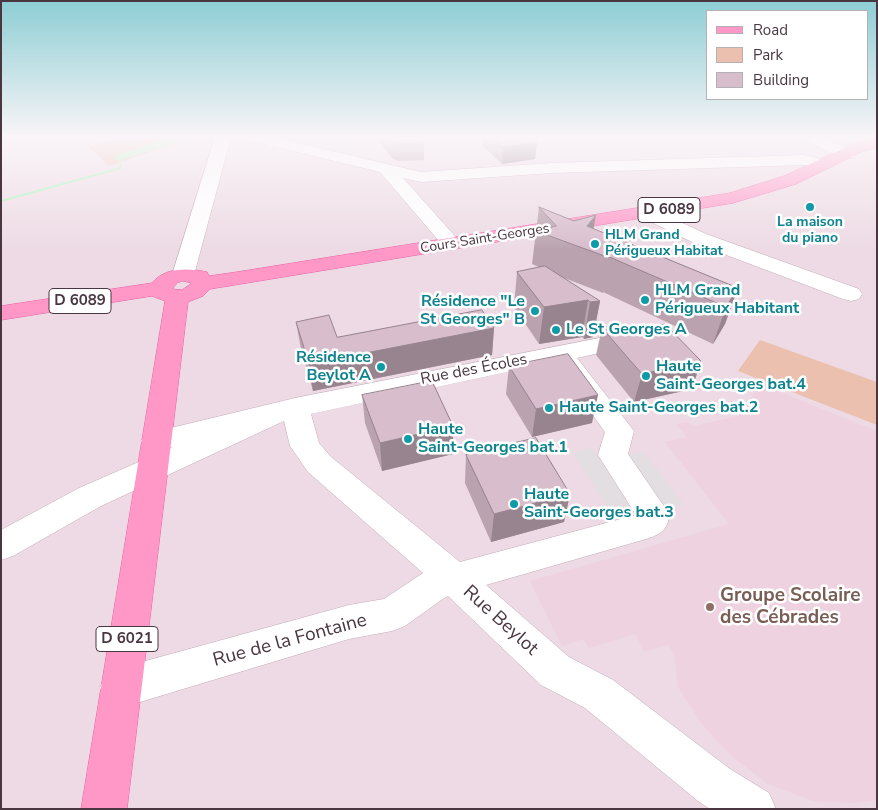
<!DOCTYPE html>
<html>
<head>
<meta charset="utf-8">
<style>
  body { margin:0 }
  #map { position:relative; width:878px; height:810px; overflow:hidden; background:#f5e9ef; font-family:"Nunito Sans",sans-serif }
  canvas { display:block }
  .frame { position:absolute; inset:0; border:2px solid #493641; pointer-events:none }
  .legend { position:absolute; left:706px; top:10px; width:162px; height:90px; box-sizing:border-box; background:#fff; border:1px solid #b6afb3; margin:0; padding:6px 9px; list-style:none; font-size:15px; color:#493641 }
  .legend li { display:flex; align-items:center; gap:10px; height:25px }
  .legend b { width:25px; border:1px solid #b6afb3 }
</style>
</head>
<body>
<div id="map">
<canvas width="878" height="810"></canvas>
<div class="frame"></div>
<ul class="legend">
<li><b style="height:6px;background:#ff98c7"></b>Road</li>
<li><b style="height:14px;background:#ecc0af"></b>Park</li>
<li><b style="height:14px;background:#d8bdcc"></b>Building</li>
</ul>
</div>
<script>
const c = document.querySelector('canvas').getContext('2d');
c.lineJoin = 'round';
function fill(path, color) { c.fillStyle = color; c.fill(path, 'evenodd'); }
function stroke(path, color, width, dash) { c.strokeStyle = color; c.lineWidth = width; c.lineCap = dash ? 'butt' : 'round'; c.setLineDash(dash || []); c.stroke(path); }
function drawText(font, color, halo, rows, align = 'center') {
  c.font = font + ' "Nunito Sans",sans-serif'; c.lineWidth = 5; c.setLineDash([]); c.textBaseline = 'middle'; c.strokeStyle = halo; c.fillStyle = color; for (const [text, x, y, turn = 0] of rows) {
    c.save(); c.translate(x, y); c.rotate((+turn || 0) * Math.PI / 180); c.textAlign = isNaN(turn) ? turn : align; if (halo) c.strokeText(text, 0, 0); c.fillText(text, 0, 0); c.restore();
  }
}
fill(new Path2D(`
  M1 137H877V809H1Z`), '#eddae4');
fill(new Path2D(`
  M760 384 877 431V800L855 803 813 801 768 784 730 755 702 724 678 687 674 654 668 645 644 652 635 634 589 648 583 639 562 646 530 581 729 524 665 442 687 437 676 424 688 422 693 426 739 416Z`), '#efd2df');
fill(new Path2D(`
  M119 137H193L109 166 89 147Z
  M760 340 877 382V425L738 371Z`), '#ecc0af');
fill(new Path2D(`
  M274 137H353L368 159Z
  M592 448 601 462 643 451 683 504 617 522 572 452Z`), '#e3dee1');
fill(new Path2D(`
  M188 137 190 138 121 160V169L1 202V200L117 168 120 166 119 161 115 160V157L119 154 170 138Z`), '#a2f5b6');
const minor = new Path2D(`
  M215 137H231L194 275 191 280 183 281 175 280 172 275Z
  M245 137H272L421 172 552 163 804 155 830 161 832 164 830 167 824 169 804 165 552 173 421 182 403 178 462 244 459 248 452 250 445 248 380 172 248 140Z
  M801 137H821L853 151 855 154 853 157H841L804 140Z
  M648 207 706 234 859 289 862 294 859 299 851 301 843 299 692 242 641 217 639 213 641 209Z
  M635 331 644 333 647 338 644 343 577 358 634 431 628 454 668 512C671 528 660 535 646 539L486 585 569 657 613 680 730 769 769 793 776 809H710L698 801 585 708 541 685 448 596 444 598 405 626 392 631 349 639 120 708 106 702 100 688 106 674 120 668 349 605 384 599 423 573 308 472 290 446 284 421 101 506 13 556 1 560V530L79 488 173 447 156 451 146 448 141 441 146 434 295 398ZM554 362 605 432 598 455 636 515 460 562 330 456 319 443 311 414Z`);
const major = new Path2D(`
  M877 137V147L861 152 796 184 733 203 210 289 203 296 188 302 127 809H81L165 301 152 296 1 320V306L152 283C165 267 188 268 207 272L209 276 237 272 730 193 784 176 849 146ZM183 281 192 283 182 290 172 289 177 283Z`);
stroke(minor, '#c4adba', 1);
stroke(major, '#eb61a2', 1);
fill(minor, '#fff');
fill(major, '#ff98c7');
fill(new Path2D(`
  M376 137H418L424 144V160L399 161 393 159Z
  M482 137H531L537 142 535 159 502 164 482 145Z
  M539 207 738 288 725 324 713 344 603 292V293L559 276 600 301 593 337 584 339 582 337 539 344 514 307 517 272 539 267 532 264Z
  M296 322 337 337 494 328 492 355 313 391 301 349Z
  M602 328 631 331 701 361 692 389 634 402 596 355Z
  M509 366 592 423 532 437 506 394Z
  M362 395 453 426V454L382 471 365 423Z
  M466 455 570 494 564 522 491 542 465 483Z`), '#baa3af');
fill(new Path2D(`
  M537 142 535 159 502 164 503 147Z
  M596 215 590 249 587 226Z
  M738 288 725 324 713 344 726 307Z
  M588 300 582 337 539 344 544 307Z
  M600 301 593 337 584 339 590 302Z
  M494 328 492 355 313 391 309 364Z
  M701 361 692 389 634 402 642 374Z
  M598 395 592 423 532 437 536 409Z
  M453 426V454L382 471 380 443Z
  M570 494 564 522 491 542 494 514Z`), '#97848f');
const building = new Path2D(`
  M388 137H418L424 144H398L392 142Z
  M492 137H531L537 142 503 147Z
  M539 207 574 221 596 215 587 226 738 288 726 307 607 256 610 258 536 231 556 226Z
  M545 266 600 301 590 302 588 300 544 307 517 272Z
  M482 310 494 328 309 364 296 322 329 315 337 337Z
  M620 324 631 331 665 324 701 361 642 374 602 328Z
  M568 354 598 395 536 409 509 366Z
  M432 381 453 426 380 443 362 395Z
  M536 438 570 494 494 514 466 455Z`);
fill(building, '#d8bdcc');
stroke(building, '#97848f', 1);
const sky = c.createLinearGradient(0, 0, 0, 250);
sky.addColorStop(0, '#8cced4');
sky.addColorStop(0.55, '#faf5f8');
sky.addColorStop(1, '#faf5f800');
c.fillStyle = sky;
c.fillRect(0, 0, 878, 250);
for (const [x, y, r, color] of [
  [810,207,5,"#0f9aa8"],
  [595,244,5,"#0f9aa8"],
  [645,300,5,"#0f9aa8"],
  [535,311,5,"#0f9aa8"],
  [556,330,5,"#0f9aa8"],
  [381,367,5,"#0f9aa8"],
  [646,376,5,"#0f9aa8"],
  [549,408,5,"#0f9aa8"],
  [408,439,5,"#0f9aa8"],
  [514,504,5,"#0f9aa8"],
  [710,607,5,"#8d6e63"]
]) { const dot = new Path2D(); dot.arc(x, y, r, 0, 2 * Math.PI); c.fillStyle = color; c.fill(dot); stroke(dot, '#fff', 2); }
drawText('bold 14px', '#0d838f', '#fff', [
  ["La maison",810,223],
  ["du piano",810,239],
  ["HLM Grand",605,236,"left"],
  ["Périgueux Habitat",605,252,"left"]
]);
drawText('14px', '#493641', '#fff', [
  ["Cours Saint-Georges",485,239,-9]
]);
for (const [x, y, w] of [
  [669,210,62],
  [80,301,62],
  [127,639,62]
]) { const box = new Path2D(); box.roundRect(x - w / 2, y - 12.5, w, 25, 4); c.fillStyle = '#fff'; c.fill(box); stroke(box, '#493641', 1); }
drawText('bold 15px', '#493641', null, [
  ["D 6089",669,210],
  ["D 6089",80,301],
  ["D 6021",127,639]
]);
drawText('bold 16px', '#0d838f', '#fff', [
  ["HLM Grand",655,291],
  ["Périgueux Habitant",655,309],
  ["Résidence \"Le",525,302,"right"],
  ["St Georges\" B",525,320,"right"],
  ["Le St Georges A",566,330],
  ["Résidence",371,358,"right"],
  ["Beylot A",371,376,"right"],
  ["Haute",656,367],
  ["Saint-Georges bat.4",656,385],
  ["Haute Saint-Georges bat.2",559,408],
  ["Haute",418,430],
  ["Saint-Georges bat.1",418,448],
  ["Haute",524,495],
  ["Saint-Georges bat.3",524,513]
], 'left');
drawText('16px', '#493641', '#fff', [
  ["Rue des Écoles",474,370,-11]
]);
drawText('bold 19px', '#785e54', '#fff', [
  ["Groupe Scolaire",720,596],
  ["des Cébrades",720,618]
], 'left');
drawText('19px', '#493641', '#fff', [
  ["Rue Beylot",500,621,42],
  ["Rue de la Fontaine",290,641,-15]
]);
</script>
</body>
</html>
